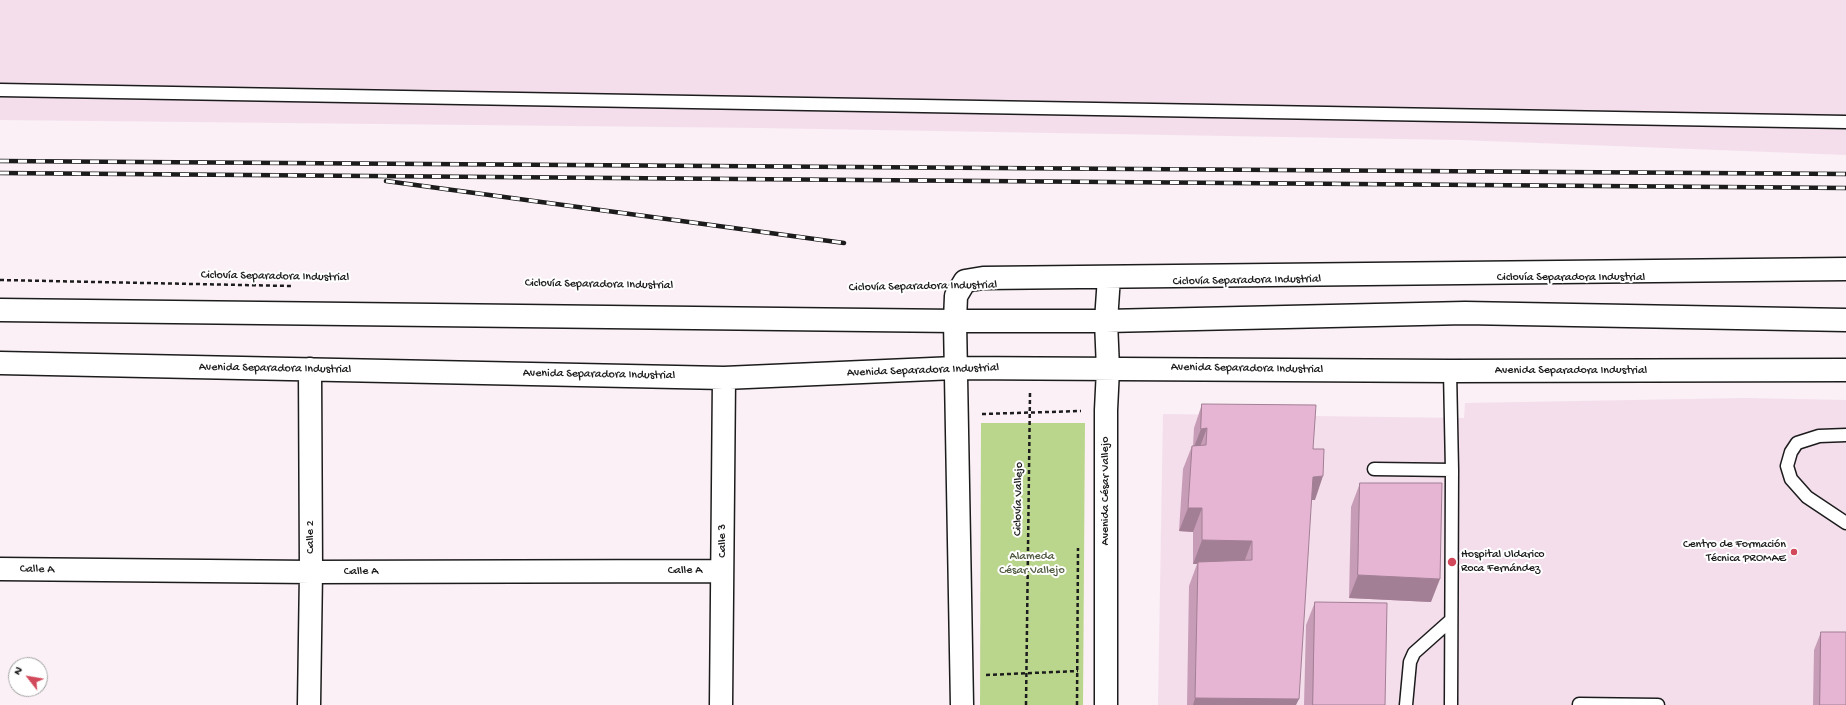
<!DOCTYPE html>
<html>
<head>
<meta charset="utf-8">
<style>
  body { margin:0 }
  #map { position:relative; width:1846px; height:705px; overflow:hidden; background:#faf0f6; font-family:"Gochi Hand",sans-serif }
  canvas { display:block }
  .north { position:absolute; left:8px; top:657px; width:40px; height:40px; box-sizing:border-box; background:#fff; border:1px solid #a4a4a4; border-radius:50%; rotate:301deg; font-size:11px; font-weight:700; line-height:16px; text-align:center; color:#1c1c1c }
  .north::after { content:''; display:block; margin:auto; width:14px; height:18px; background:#d1495b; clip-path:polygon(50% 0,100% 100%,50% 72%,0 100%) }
</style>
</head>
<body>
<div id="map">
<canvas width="1846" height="705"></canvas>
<div class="north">N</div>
</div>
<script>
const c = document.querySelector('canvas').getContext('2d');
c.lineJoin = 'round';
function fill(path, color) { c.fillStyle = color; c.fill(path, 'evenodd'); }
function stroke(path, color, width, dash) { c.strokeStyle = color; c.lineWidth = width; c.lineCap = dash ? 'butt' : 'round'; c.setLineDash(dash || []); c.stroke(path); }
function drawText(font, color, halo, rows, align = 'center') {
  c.font = font + ' "Gochi Hand",sans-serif'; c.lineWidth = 4; c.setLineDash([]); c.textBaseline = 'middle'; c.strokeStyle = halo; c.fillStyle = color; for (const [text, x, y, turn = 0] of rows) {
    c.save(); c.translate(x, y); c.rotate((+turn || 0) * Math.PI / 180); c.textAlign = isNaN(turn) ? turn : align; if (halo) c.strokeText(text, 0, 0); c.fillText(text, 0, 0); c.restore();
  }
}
fill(new Path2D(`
  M0 0H1846V155L1460 140 761 128 0 120Z
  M1745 398 1846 400V705H1158L1163 414 1464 418 1465 403Z`), '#f4deec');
fill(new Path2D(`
  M981 423H1085L1083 705H980Z`), '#bad58c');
const lane = new Path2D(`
  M0 90 1846 122
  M1450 371 1452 470 1451 705
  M1846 435 1819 436 1797 443 1791 452 1787 466 1791 479 1807 497 1846 523
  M1374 469 1452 470
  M1579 704 1658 705
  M1406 705 1410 662 1414 653 1451 620`);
const street = new Path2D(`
  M0 310 955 321
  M0 363 724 378 955 368
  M0 569 311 572 722 571
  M309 705 311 572 310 369
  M721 705 724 378`);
const secondary = new Path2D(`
  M955 321H1106L1465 313 1846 320
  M955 368 1450 371 1846 370
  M962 705 955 321 956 296 965 281 983 278 1846 269
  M1106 705V410L1108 369 1106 321 1109 277`);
stroke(lane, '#1c1c1c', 15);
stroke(street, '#1c1c1c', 25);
stroke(secondary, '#1c1c1c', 25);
stroke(new Path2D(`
  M0 280 291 286
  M982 414 1081 411
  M986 675 1078 671
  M1026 705 1030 393
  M1077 705 1078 548`), '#1c1c1c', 2.5, [4, 3]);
stroke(lane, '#fff', 12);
stroke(street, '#fff', 22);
stroke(secondary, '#fff', 22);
const rail = new Path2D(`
  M0 161 1846 174
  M0 173 1846 188
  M386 181 844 243`);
stroke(rail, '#1c1c1c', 4.5);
stroke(rail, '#fff', 3, [9]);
fill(new Path2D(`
  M1202 404 1313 449 1315 500H1311L1296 705H1187L1189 586 1197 564H1193V532L1179 531 1183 469 1192 446H1193L1194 428Z
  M1360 483 1431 602 1349 598 1351 507Z
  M1315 602 1385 705H1304L1306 625Z
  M1821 632 1846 705H1813L1814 650Z`), '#c79cb6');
fill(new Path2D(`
  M1207 428 1198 452H1192L1201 429Z
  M1323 476 1315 500H1304L1313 477Z
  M1188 508H1202L1193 532 1179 531Z
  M1202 540 1252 541 1243 565 1198 562 1197 564H1193Z
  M1358 575 1440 579 1431 602 1349 598Z
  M1195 698 1299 699 1296 705H1193Z`), '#a27f94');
const building = new Path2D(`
  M1202 404 1316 405 1313 449H1324L1323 476 1313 477 1299 699 1195 698 1198 562 1252 560V541L1202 540V508H1188L1192 446 1206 445 1207 428 1201 429Z
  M1360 483H1442L1440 579 1358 575Z
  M1315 602 1387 603 1385 705H1313Z
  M1821 632H1846V705H1820Z`);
fill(building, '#e7b5d4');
stroke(building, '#a27f94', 1);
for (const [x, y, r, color] of [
  [1794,552,4,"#d1495b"],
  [1452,562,5,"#d1495b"]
]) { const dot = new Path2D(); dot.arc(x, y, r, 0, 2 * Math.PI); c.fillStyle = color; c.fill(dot); stroke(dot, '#fff', 1.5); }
drawText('12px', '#1c1c1c', '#fff', [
  ["Ciclovía Separadora Industrial",275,277,1],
  ["Ciclovía Separadora Industrial",1571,278],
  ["Ciclovía Separadora Industrial",1247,281,-1],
  ["Ciclovía Separadora Industrial",599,285,1],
  ["Ciclovía Separadora Industrial",923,287,-1],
  ["Avenida Separadora Industrial",275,369,1],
  ["Avenida Separadora Industrial",1247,369,1],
  ["Avenida Separadora Industrial",923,371,-2],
  ["Avenida Separadora Industrial",1571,371],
  ["Avenida Separadora Industrial",599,375,1],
  ["Avenida César Vallejo",1106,491,-90],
  ["Ciclovía Vallejo",1019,499,-89],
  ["Calle 2",311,537,-90],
  ["Calle 3",723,541,-90],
  ["Calle A",37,570,1],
  ["Calle A",685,571],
  ["Calle A",361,572]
]);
drawText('12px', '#1c1c1c', '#fff', [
  ["Centro de Formación",1786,545],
  ["Técnica PROMAE",1786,559],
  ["Hospital Uldarico",1461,555,"left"],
  ["Roca Fernández",1461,569,"left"]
], 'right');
drawText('12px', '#535d43', '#fff', [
  ["Alameda",1032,557],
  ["César Vallejo",1032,571]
]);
</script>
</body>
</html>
